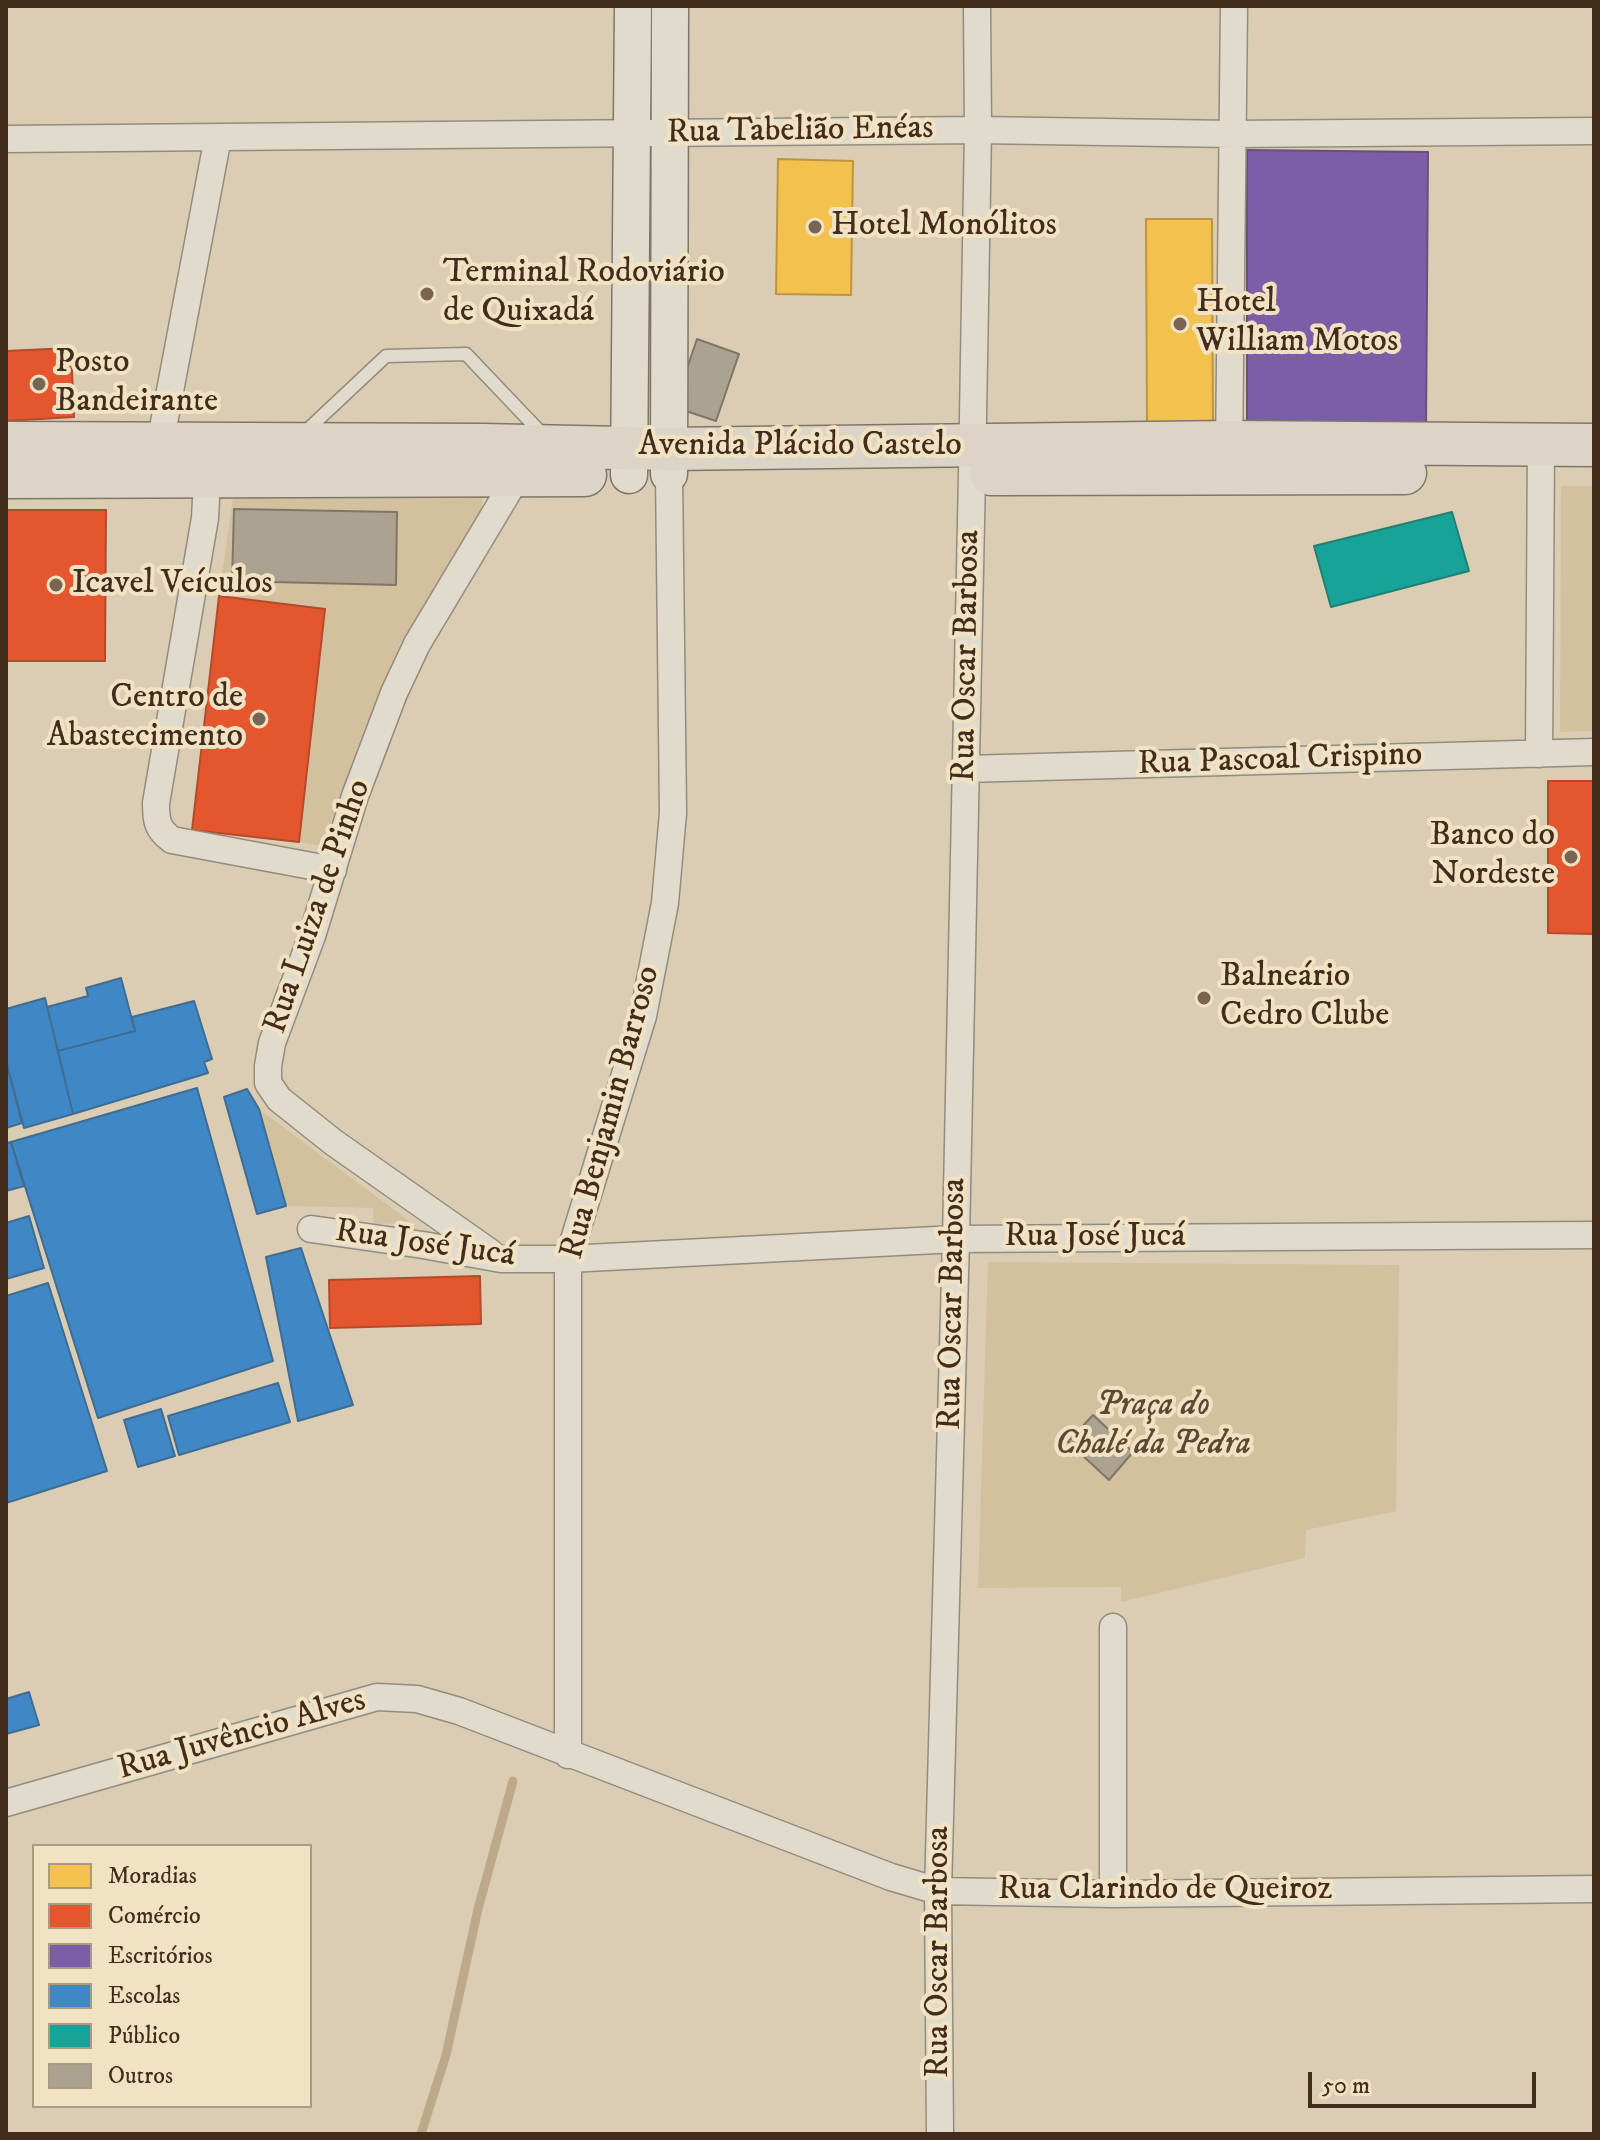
<!DOCTYPE html>
<html>
<head>
<meta charset="utf-8">
<style>
  body { margin:0 }
  #map { position:relative; width:1600px; height:2140px; overflow:hidden; background:#dacdb4; font-family:"IM FELL DW Pica",serif }
  canvas { display:block }
  .frame { position:absolute; inset:0; border:8px solid #432c1c; pointer-events:none }
  .legend { position:absolute; left:32px; top:1844px; width:280px; height:264px; box-sizing:border-box; background:#f1e2c4; border:2px solid #ab9981; margin:0; padding:10px 14px; list-style:none; font-size:24px; color:#432c1c }
  .legend li { display:flex; align-items:center; gap:16px; height:40px }
  .legend b { width:40px; border:2px solid #ab9981 }
  .scale { position:absolute; left:1308px; top:2072px; width:228px; height:36px; box-sizing:border-box; border:4px solid #432c1c; border-top:0; padding-left:10px; font-size:24px; line-height:28px; white-space:nowrap; color:#432c1c; -webkit-text-stroke:6px #f1e2c4; paint-order:stroke }
</style>
</head>
<body>
<div id="map">
<canvas width="1600" height="2140"></canvas>
<div class="frame"></div>
<ul class="legend">
<li><b style="height:22px;background:#f2c14e"></b>Moradias</li>
<li><b style="height:22px;background:#e4572e"></b>Comércio</li>
<li><b style="height:22px;background:#7b5ea7"></b>Escritórios</li>
<li><b style="height:22px;background:#3f88c5"></b>Escolas</li>
<li><b style="height:22px;background:#17a398"></b>Público</li>
<li><b style="height:22px;background:#aca291"></b>Outros</li>
</ul>
<div class="scale">50 m</div>
</div>
<script>
const c = document.querySelector('canvas').getContext('2d');
c.lineJoin = 'round';
function fill(path, color) { c.fillStyle = color; c.fill(path, 'evenodd'); }
function stroke(path, color, width, dash) { c.strokeStyle = color; c.lineWidth = width; c.lineCap = dash ? 'butt' : 'round'; c.setLineDash(dash || []); c.stroke(path); }
function drawText(font, color, halo, rows, align = 'center') {
  c.font = font + ' "IM FELL DW Pica",serif'; c.lineWidth = 8; c.setLineDash([]); c.textBaseline = 'middle'; c.strokeStyle = halo; c.fillStyle = color; for (const [text, x, y, turn = 0] of rows) {
    c.save(); c.translate(x, y); c.rotate((+turn || 0) * Math.PI / 180); c.textAlign = isNaN(turn) ? turn : align; if (halo) c.strokeText(text, 0, 0); c.fillText(text, 0, 0); c.restore();
  }
}
fill(new Path2D(`
  M1561 486H1594V731L1560 732Z
  M234 490H482V522L400 644 359 743 322 846 299 842 325 609 219 596Z
  M259 1109 412 1223 374 1224 373 1208 286 1206Z
  M988 1262 1399 1265 1396 1511 1306 1530 1305 1558 1121 1602V1587L978 1588Z`), '#d3c09f');
const homes = new Path2D(`
  M778 159 853 161 851 295 776 294Z
  M1146 219H1212L1213 430H1147Z`);
fill(homes, '#f2c14e');
stroke(homes, '#be943f', 2);
const shops = new Path2D(`
  M71 348 74 417 6 421V351Z
  M6 510H106L105 661H6Z
  M219 596 325 609 299 842 192 830Z
  M1548 781H1594V934L1548 933Z
  M480 1276 481 1324 330 1328 329 1280Z`);
fill(shops, '#e4572e');
stroke(shops, '#b44a29', 2);
const offices = new Path2D(`
  M1247 150 1428 152 1426 429 1247 426Z`);
fill(offices, '#7b5ea7');
stroke(offices, '#6a4f7d', 2);
const schools = new Path2D(`
  M121 978 135 1031 58 1051 47 1007 88 996 86 988Z
  M45 998 73 1114 24 1128 6 1061V1009Z
  M194 1001 212 1059 204 1062 208 1073 73 1114 58 1051 135 1031 132 1017Z
  M6 1061 22 1123 6 1128Z
  M197 1088 273 1361 98 1418 11 1142Z
  M247 1089 259 1109 286 1206 257 1214 224 1097Z
  M11 1142 24 1186 6 1191V1143Z
  M29 1216 44 1268 6 1279V1223Z
  M301 1248 353 1405 298 1421 266 1257Z
  M48 1283 107 1471 6 1503V1296Z
  M278 1383 290 1422 179 1455 168 1416Z
  M161 1409 175 1456 138 1467 124 1420Z
  M29 1692 39 1725 6 1734V1699Z`);
fill(schools, '#3f88c5');
stroke(schools, '#406c92', 2);
const public = new Path2D(`
  M1452 512 1469 571 1331 607 1314 546Z`);
fill(public, '#17a398');
stroke(public, '#247f73', 2);
stroke(new Path2D(`
  M421 2134 446 2055 478 1909 513 1781`), '#bda989', 9);
const building = new Path2D(`
  M697 339 739 354 716 421 674 407Z
  M234 509 397 512 396 585 232 581Z
  M1093 1415 1133 1452 1109 1480 1068 1442Z`);
fill(building, '#aca291');
stroke(building, '#807668', 2);
const lane = new Path2D(`
  M304 433 386 356 466 354 544 436`);
const street = new Path2D(`
  M6 139 978 130 1232 134 1594 131
  M1229 454 1234 6
  M160 456V444L218 137
  M208 462 205 518 156 803C156 821 157 829 172 840L333 870
  M1539 754 1541 445
  M965 769 1594 752
  M311 1229 423 1245 501 1259H568L956 1239 1594 1235
  M491 1253 333 1142 279 1099 268 1083V1066L272 1043 312 936 355 796 394 693 417 644 518 475
  M568 1755V1259L643 1016 665 903 673 813 669 474
  M6 1803 377 1697 417 1699 459 1711 891 1877 938 1891 1113 1894 1594 1889
  M1113 1894V1627
  M940 2134 938 1891 956 1239 972 474 978 130 977 6`);
const secondary = new Path2D(`
  M669 474 670 6
  M629 475 633 6`);
const primary = new Path2D(`
  M6 443 483 445 668 449 1230 442 1594 445
  M991 474 1405 473
  M6 477 585 475`);
stroke(lane, '#958b7b', 15);
stroke(street, '#958b7b', 29);
stroke(secondary, '#807668', 39);
stroke(primary, '#807668', 45);
stroke(lane, '#e1dbce', 12);
stroke(street, '#e1dbce', 26);
stroke(secondary, '#e1dbce', 36);
stroke(primary, '#dcd5c7', 42);
for (const [x, y, r, color] of [
  [815,227,8,"#786451"],
  [427,294,8,"#786451"],
  [1180,324,8,"#786451"],
  [39,384,8,"#786451"],
  [56,585,8,"#786451"],
  [259,719,8,"#786451"],
  [1571,857,8,"#786451"],
  [1204,998,8,"#786451"]
]) { const dot = new Path2D(); dot.arc(x, y, r, 0, 2 * Math.PI); c.fillStyle = color; c.fill(dot); stroke(dot, '#f1e2c4', 3); }
drawText('34px', '#432c1c', '#f1e2c4', [
  ["Rua Tabelião Enéas",800,132,-1],
  ["Avenida Plácido Castelo",800,447],
  ["Rua Oscar Barbosa",968,656,-89],
  ["Rua Pascoal Crispino",1280,761,-2],
  ["Rua Luiza de Pinho",319,907,-71],
  ["Rua Benjamin Barroso",612,1113,-75],
  ["Rua José Jucá",1095,1238],
  ["Rua José Jucá",425,1245,8],
  ["Rua Oscar Barbosa",954,1304,-89],
  ["Rua Juvêncio Alves",242,1736,-16],
  ["Rua Clarindo de Queiroz",1165,1891],
  ["Rua Oscar Barbosa",940,1952,-90]
]);
drawText('34px', '#432c1c', '#f1e2c4', [
  ["Hotel Monólitos",831,227],
  ["Terminal Rodoviário",443,274],
  ["de Quixadá",443,313],
  ["Hotel",1196,304],
  ["William Motos",1196,343],
  ["Posto",55,364],
  ["Bandeirante",55,403],
  ["Icavel Veículos",72,585],
  ["Centro de",243,699,"right"],
  ["Abastecimento",243,738,"right"],
  ["Banco do",1555,837,"right"],
  ["Nordeste",1555,876,"right"],
  ["Balneário",1220,978],
  ["Cedro Clube",1220,1017]
], 'left');
drawText('italic 34px', '#5f4833', '#f1e2c4', [
  ["Praça do",1153,1407],
  ["Chalé da Pedra",1153,1446]
]);
</script>
</body>
</html>
